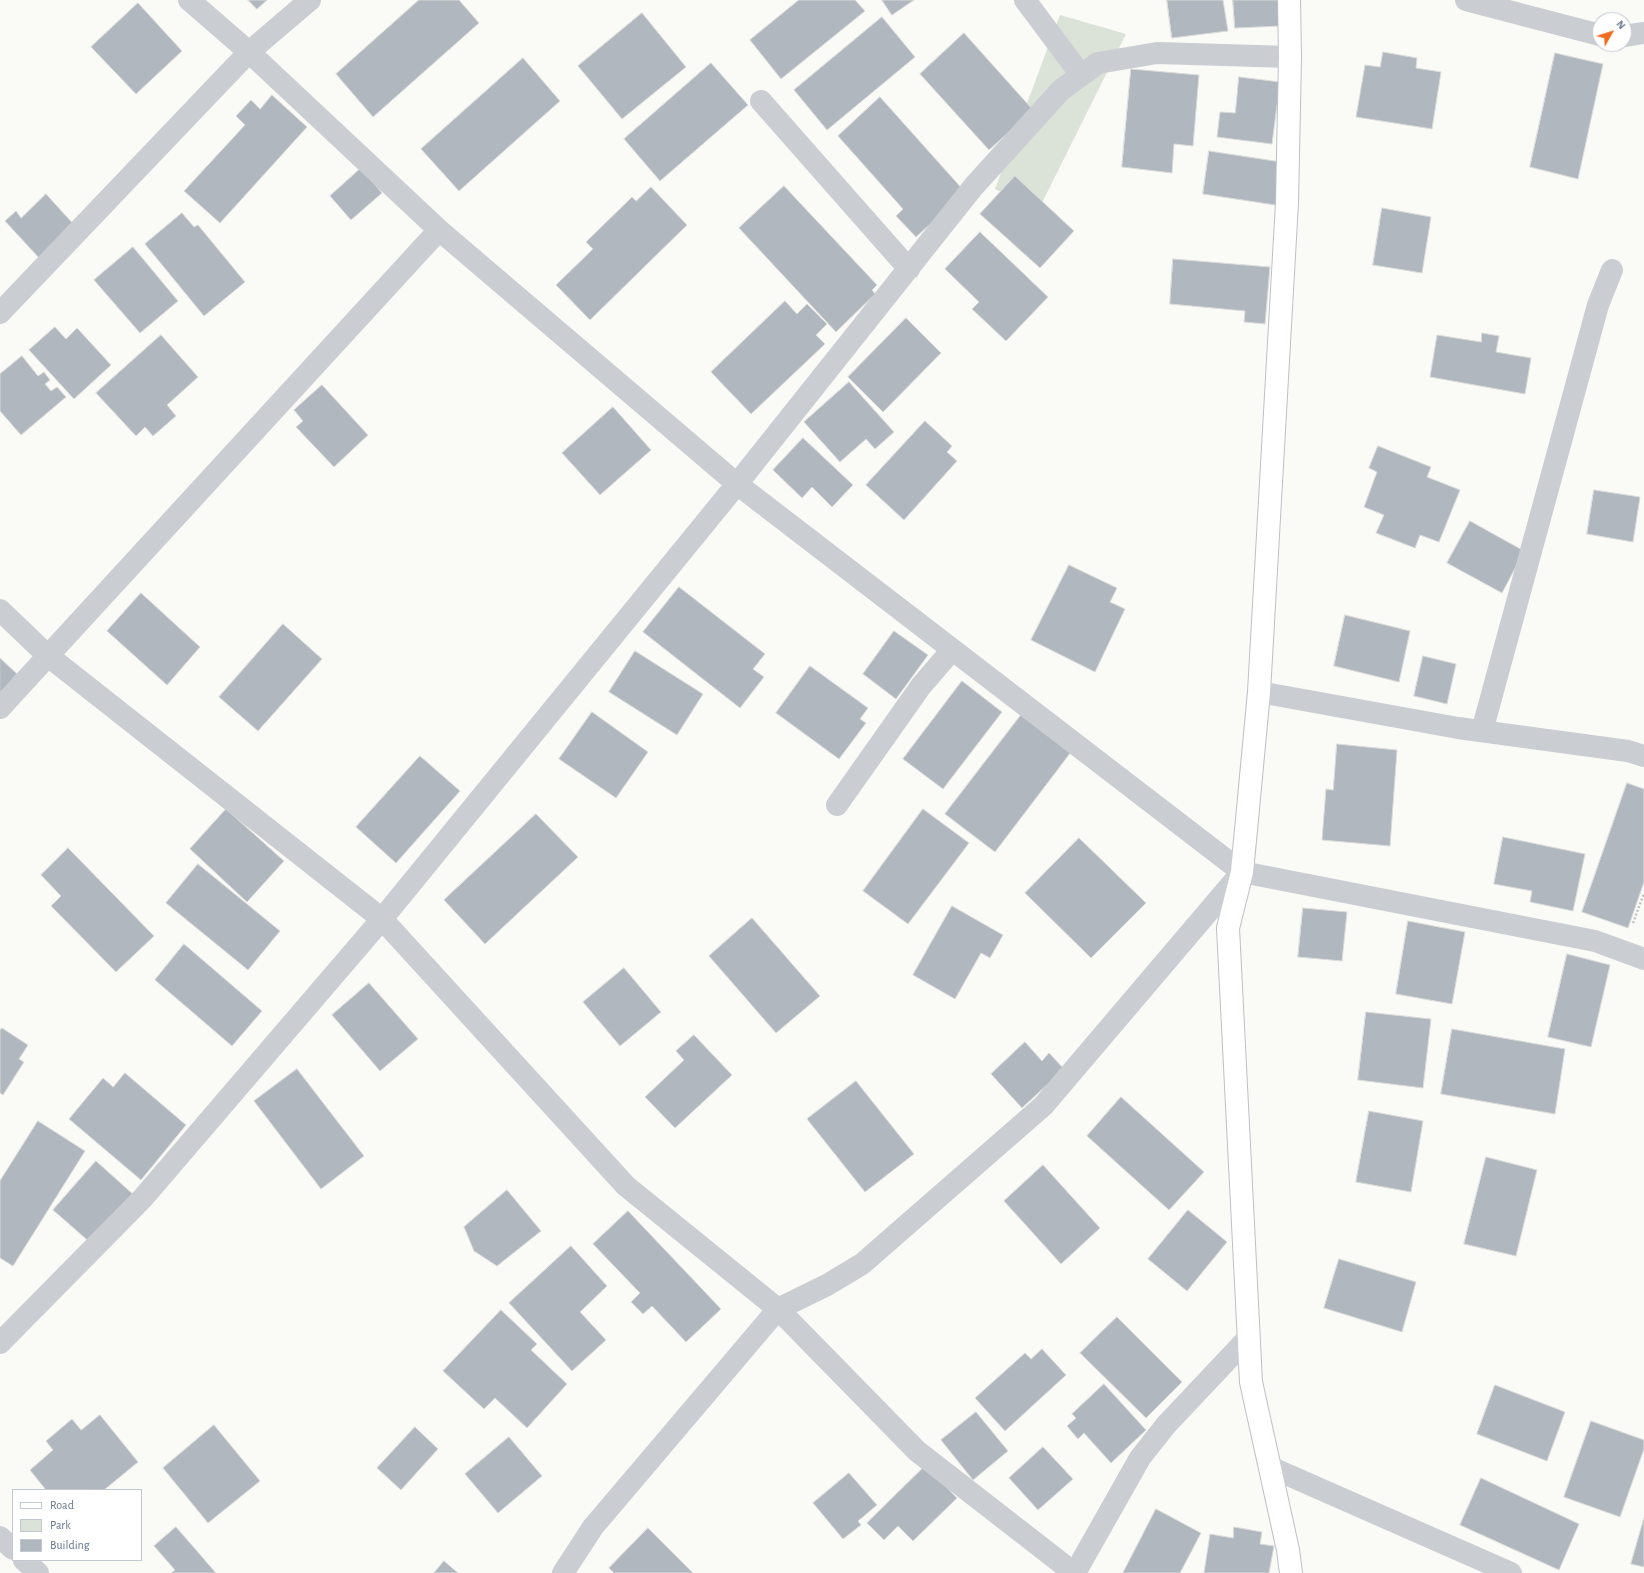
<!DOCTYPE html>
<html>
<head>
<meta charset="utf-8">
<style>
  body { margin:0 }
  #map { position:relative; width:1644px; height:1573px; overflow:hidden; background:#fafaf7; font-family:"Alegreya Sans",sans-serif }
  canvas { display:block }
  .legend { position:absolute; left:12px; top:1489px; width:130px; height:72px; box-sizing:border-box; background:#fff; border:1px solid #c2c8d1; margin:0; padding:5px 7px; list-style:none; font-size:12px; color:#67768b }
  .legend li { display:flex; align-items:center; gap:8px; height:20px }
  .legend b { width:20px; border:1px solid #c2c8d1 }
  .north { position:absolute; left:1592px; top:12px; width:40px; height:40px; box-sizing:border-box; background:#fff; border:1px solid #c2c8d1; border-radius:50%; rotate:51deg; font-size:11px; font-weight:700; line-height:16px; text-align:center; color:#67768b }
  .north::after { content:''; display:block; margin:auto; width:14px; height:18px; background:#f06a22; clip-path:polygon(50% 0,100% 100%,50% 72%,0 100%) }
</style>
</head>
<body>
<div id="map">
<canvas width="1644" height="1573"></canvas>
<ul class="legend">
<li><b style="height:5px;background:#fff"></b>Road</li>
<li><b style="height:11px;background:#dbe2d8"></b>Park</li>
<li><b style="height:11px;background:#b0b7bf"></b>Building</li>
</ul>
<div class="north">N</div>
</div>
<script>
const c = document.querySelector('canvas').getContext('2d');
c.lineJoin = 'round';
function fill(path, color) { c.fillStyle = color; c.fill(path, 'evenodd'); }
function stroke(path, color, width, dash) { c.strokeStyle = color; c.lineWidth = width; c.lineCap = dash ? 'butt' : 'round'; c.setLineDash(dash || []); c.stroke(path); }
fill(new Path2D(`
  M1060 15 1126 34 1039 209 995 189Z`), '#dbe2d8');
const building = new Path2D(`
  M248 0H267L257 9Z
  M419 0H459L479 23 373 117 336 74Z
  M799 0H855L865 11 781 79 750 40Z
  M882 0H914L892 15Z
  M1167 0H1223L1228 31 1172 38Z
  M1233 0H1279L1281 26 1235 28Z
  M138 3 182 51 136 94 91 47Z
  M642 13 686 67 622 119 578 66Z
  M882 17 915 57 827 130 794 90Z
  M964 33 1033 110 989 150 920 74Z
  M1383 52 1417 58 1416 68 1441 72 1432 129 1356 117 1365 65 1380 67Z
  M1555 53 1603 64 1578 179 1530 167Z
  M523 58 560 101 459 191 421 149Z
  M711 63 748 105 660 181 624 139Z
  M1131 69 1199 75 1193 146 1174 144 1172 173 1122 167Z
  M1239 77 1280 82 1272 144 1217 137 1220 112 1235 113Z
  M272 95 307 127 220 223 184 191 245 125 236 116 251 100 260 109Z
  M880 97 965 192 916 237 896 216 903 209 838 136Z
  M1209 151 1281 162 1275 205 1203 194Z
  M361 168 382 193 351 220 330 196Z
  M1015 176 1074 231 1040 268 980 214Z
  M784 186 877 285 872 290 875 294 836 332 739 228Z
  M651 187 687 225 590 320 556 285 593 249 586 242 632 197 636 201Z
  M46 194 76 227 40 259 5 221 16 211 21 218Z
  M1382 208 1431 217 1422 273 1373 265Z
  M182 213 194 227 198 225 245 282 204 316 145 244Z
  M980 232 1048 297 1006 341 972 309 979 302 945 269Z
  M133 247 178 301 140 333 94 280Z
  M1173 259 1270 267 1265 324 1244 322 1245 311 1170 304Z
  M785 301 797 314 807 304 827 324 816 335 825 344 751 414 711 372Z
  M906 318 941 353 883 412 848 377Z
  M55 327 66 339 77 328 111 365 74 399 29 350Z
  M1482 333 1499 336 1496 352 1531 358 1525 394 1430 377 1437 335 1481 342Z
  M161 335 198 377 167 405 176 416 153 436 145 427 136 436 96 393Z
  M22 356 38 376 44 372 50 380 45 384 51 391 57 387 66 397 21 435 0 411V374Z
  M849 382 894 432 875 449 866 439 840 462 804 422Z
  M322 385 368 435 334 467 296 427 303 421 294 410Z
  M613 407 651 450 600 495 562 453Z
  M925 421 952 446 947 452 957 461 904 520 866 485Z
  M803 438 853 485 832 507 812 487 802 498 773 470Z
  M1378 446 1431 467 1427 477 1460 490 1439 542 1420 535 1415 548 1376 533 1384 515 1364 507 1377 472 1369 468Z
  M1594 490 1640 497 1633 542 1587 534Z
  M1470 521 1524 551 1502 593 1447 563Z
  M1069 565 1117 588 1110 602 1125 609 1095 672 1031 640Z
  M679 587 765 654 753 669 764 677 740 708 643 632Z
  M141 593 200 647 167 685 107 631Z
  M1345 615 1410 631 1399 682 1334 666Z
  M283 624 322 659 258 731 219 697Z
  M894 631 928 655 896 699 863 674Z
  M635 651 703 694 677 735 609 692Z
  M1423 656 1456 664 1447 704 1414 696Z
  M0 658 17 674 0 693Z
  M810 666 868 708 860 719 866 723 839 759 776 713Z
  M962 681 1002 712 943 789 903 759Z
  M592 712 648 752 616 798 559 759Z
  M1021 715 1071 752 995 852 945 814Z
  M1337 744 1397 750 1390 846 1322 840 1326 789 1333 790Z
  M420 756 460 791 396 863 356 827Z
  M1627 783 1644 789V882L1628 928 1582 912Z
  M226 809 284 861 247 902 190 849Z
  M923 809 969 843 908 924 863 891Z
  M536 814 578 857 485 944 444 900Z
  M1503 837 1585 854 1573 911 1530 902 1532 891 1494 884Z
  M1079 838 1146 903 1091 958 1025 893Z
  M68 848 154 936 116 972 51 906 61 896 41 875Z
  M198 864 280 931 248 970 166 903Z
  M952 906 1003 935 990 958 981 953 955 999 913 975Z
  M1303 908 1347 912 1342 961 1298 957Z
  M752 918 820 996 776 1033 709 956Z
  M1408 921 1465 932 1452 1004 1396 994Z
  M184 944 262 1011 232 1046 155 980Z
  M1567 954 1610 965 1591 1047 1548 1037Z
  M624 968 661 1012 620 1046 583 1002Z
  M369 983 418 1039 380 1071 332 1015Z
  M1366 1012 1431 1019 1423 1088 1358 1080Z
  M2 1028 28 1045 19 1059 24 1062 3 1095 0 1093V1030Z
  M1452 1029 1565 1049 1555 1114 1441 1094Z
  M694 1035 732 1075 675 1128 645 1097 684 1060 676 1051Z
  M1025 1042 1042 1061 1049 1053 1064 1069 1022 1108 991 1074Z
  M297 1069 364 1156 321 1189 254 1101Z
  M125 1073 186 1125 141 1180 69 1119 103 1078 113 1087Z
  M856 1081 914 1154 865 1192 807 1119Z
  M1121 1097 1204 1172 1169 1210 1087 1136Z
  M1369 1111 1423 1121 1411 1192 1356 1182Z
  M38 1121 85 1151 13 1266 0 1258V1181Z
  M1486 1157 1537 1170 1516 1256 1464 1244Z
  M96 1161 136 1197 93 1245 53 1210Z
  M1043 1165 1100 1228 1061 1264 1004 1201Z
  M507 1190 541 1231 497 1266 474 1251 464 1227Z
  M1188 1210 1227 1242 1187 1291 1148 1259Z
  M628 1211 721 1309 686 1342 652 1306 643 1314 631 1302 640 1293 593 1244Z
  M571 1246 607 1286 580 1312 606 1340 572 1371 509 1303Z
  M1339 1259 1416 1282 1402 1332 1324 1308Z
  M501 1310 537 1344 531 1350 567 1384 527 1428 495 1398 484 1409 443 1371Z
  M1117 1317 1182 1382 1146 1418 1080 1353Z
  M1042 1349 1066 1375 1005 1431 975 1398 1025 1353 1031 1359Z
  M1104 1384 1146 1430 1111 1463 1084 1433 1078 1439 1067 1426 1076 1418 1072 1414Z
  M1495 1385 1565 1412 1547 1461 1477 1434Z
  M976 1412 1008 1451 973 1480 941 1440Z
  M100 1415 138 1462 104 1490H46L30 1470 53 1450 46 1441 72 1419 81 1430Z
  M1591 1421 1644 1440V1449L1620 1517 1564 1497Z
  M214 1425 260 1481 208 1523 163 1468Z
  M415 1427 438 1449 401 1490 377 1468Z
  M509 1437 542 1476 498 1513 465 1474Z
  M1043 1447 1073 1479 1038 1510 1009 1478Z
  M925 1466 957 1498 913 1541 898 1526 884 1540 867 1523Z
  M849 1473 877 1505 858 1521 861 1525 843 1539 813 1503Z
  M1481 1478 1579 1524 1559 1570 1460 1525Z
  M1156 1509 1201 1533 1180 1573H1123Z
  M1644 1518V1567L1631 1564Z
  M176 1527 216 1573H171L175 1570 154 1546Z
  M1234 1527 1262 1532 1260 1544 1274 1546 1269 1573H1204L1210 1534 1233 1538Z
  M648 1528 693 1573H614L609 1568Z
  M444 1561 458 1573H434Z`);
fill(building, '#b0b7bf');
stroke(building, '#dbdcd9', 1);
const secondary = new Path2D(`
  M1289 0 1290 57 1287 203 1259 692 1242 872 1228 928 1251 1382 1288 1550 1291 1573`);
stroke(secondary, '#bcc0c6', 24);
stroke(new Path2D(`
  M1633 923 1644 893`), '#c1c3c6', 2.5, [2, 2]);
stroke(new Path2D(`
  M189 0 249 52 439 230 737 484 1242 872 1595 941 1644 959
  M1025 0 1081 75
  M1466 0 1600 35
  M1624 36 1644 33
  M761 101 909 269
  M0 313 249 52 310 0
  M0 610 47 655 382 919 626 1186 778 1309 827 1285 862 1264 1043 1106 1242 872
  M1259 692 1458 728 1628 751 1644 756
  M0 708 439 230
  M1482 731 1598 305 1612 270
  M837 805 921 686 952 650
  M0 1343 142 1199 382 919 737 484 974 186 1061 90 1098 63 1157 53 1290 57
  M1270 1467 1511 1573
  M0 1537 13 1549
  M24 1560 38 1573
  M563 1573 593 1527 778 1309 917 1451 1074 1573
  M1075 1573 1140 1458 1166 1425 1249 1337`), '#cacdd1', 22);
stroke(secondary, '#fff', 22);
</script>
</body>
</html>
